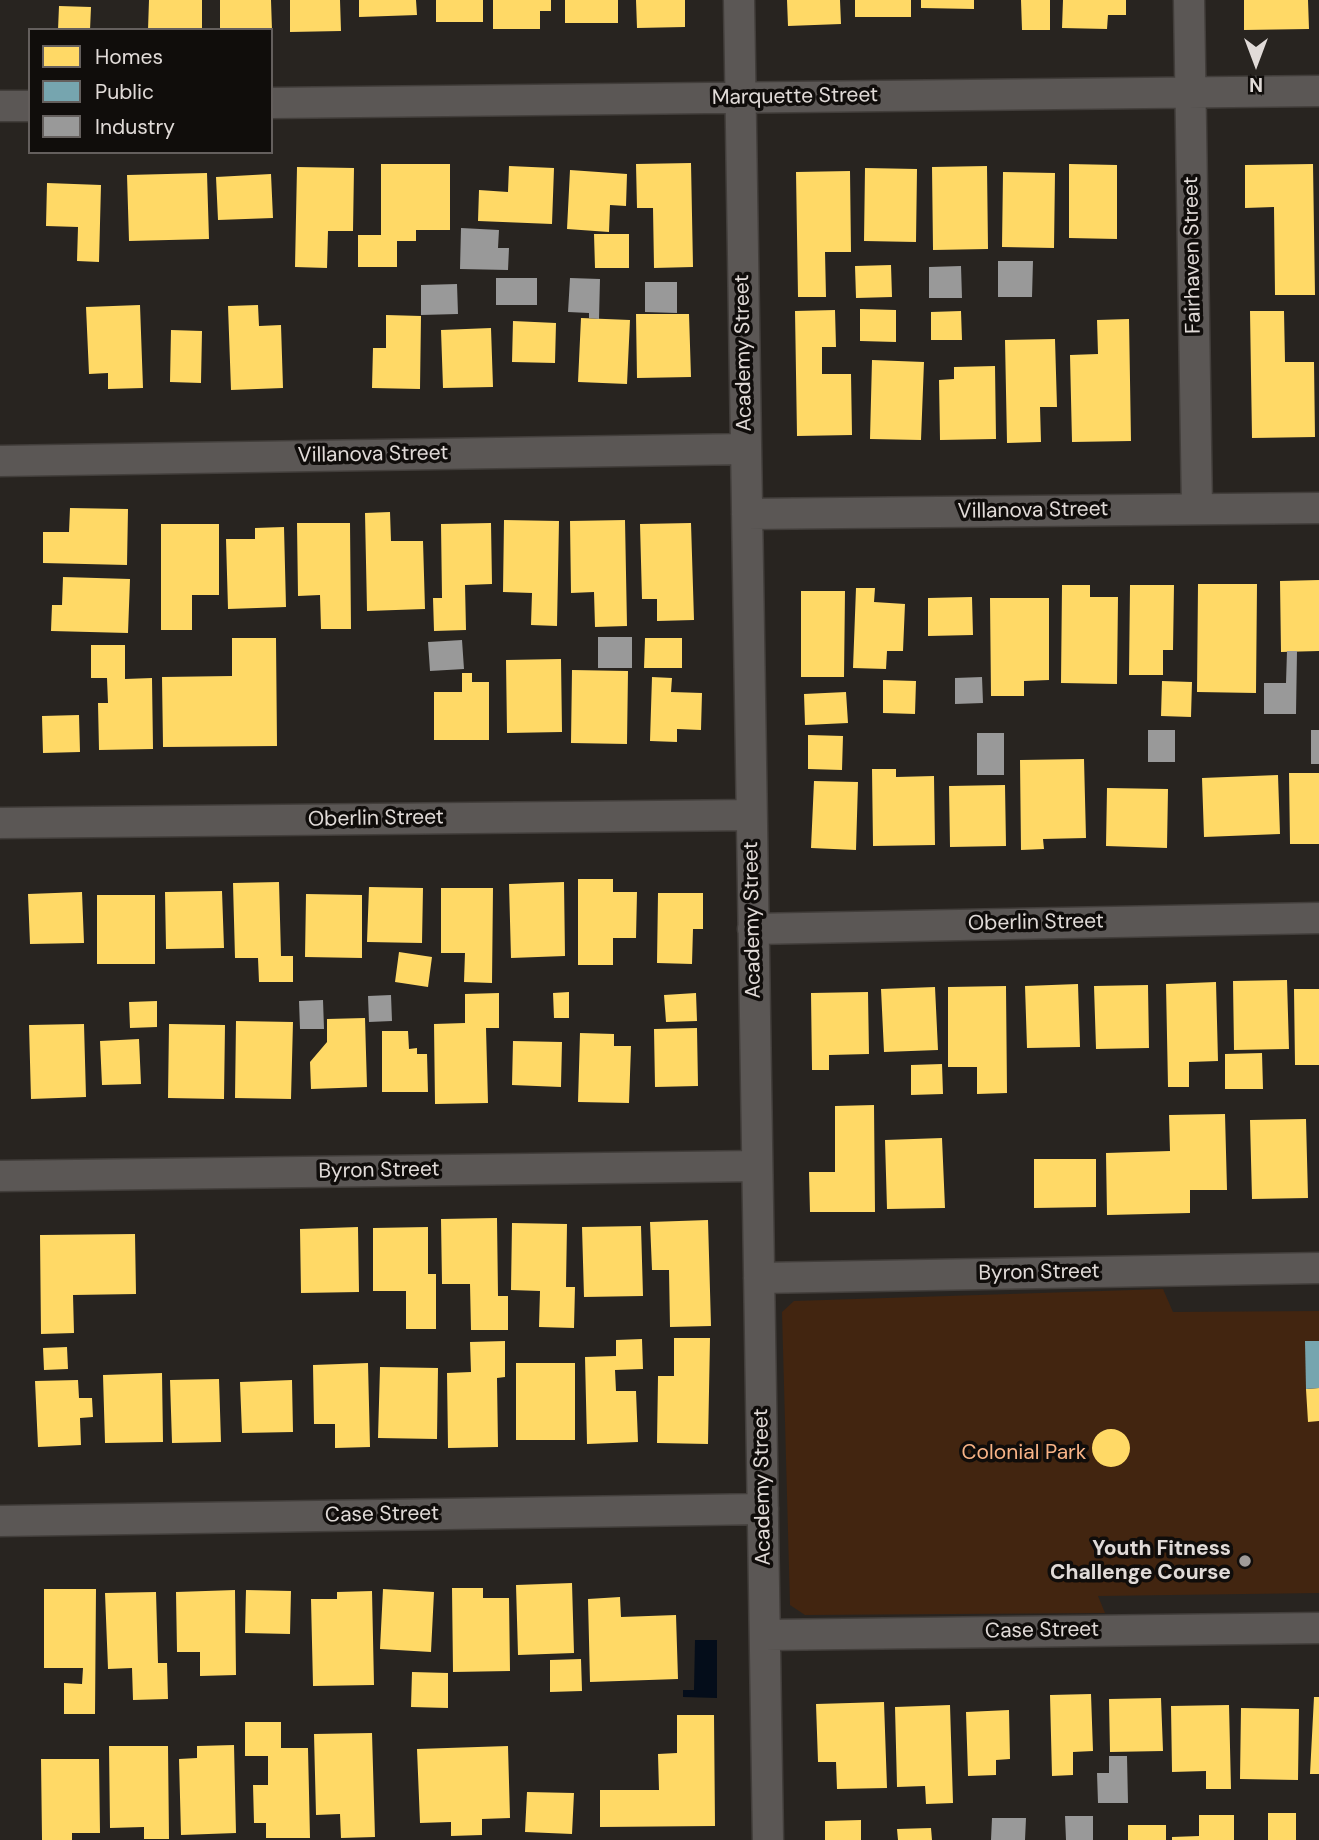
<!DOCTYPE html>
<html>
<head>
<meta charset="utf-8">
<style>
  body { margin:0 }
  #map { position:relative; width:1319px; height:1840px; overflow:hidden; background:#282420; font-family:"DM Sans",sans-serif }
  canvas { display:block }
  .legend { position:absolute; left:28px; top:28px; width:245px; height:126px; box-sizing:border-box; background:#100d0b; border:2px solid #645f5d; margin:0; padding:9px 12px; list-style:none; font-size:21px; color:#e1dbd8 }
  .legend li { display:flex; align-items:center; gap:14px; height:35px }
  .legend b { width:35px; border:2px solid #645f5d }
  .north { position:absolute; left:1221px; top:28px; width:70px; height:70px; -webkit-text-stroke:5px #100d0b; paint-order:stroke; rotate:180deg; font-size:19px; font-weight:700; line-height:28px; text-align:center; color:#e1dbd8 }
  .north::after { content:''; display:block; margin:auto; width:24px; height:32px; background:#e1dbd8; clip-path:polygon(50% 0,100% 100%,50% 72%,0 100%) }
</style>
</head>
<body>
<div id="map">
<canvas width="1319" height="1840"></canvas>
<ul class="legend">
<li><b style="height:19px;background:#ffd966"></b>Homes</li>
<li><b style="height:19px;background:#76a5af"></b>Public</li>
<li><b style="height:19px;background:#999"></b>Industry</li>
</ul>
<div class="north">N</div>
</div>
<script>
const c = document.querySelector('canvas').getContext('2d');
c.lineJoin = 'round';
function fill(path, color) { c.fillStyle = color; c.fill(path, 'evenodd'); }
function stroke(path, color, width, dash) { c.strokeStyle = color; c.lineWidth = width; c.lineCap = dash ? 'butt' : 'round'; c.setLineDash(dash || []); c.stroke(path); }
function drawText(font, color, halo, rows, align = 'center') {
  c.font = font + ' "DM Sans",sans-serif'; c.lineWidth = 7; c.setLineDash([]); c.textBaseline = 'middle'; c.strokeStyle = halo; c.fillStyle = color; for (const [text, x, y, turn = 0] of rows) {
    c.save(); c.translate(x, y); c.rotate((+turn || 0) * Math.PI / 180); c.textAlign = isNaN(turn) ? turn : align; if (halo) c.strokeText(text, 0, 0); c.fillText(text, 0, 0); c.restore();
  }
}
fill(new Path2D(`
  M1163 1289 1173 1312 1319 1311V1593L1098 1596 1105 1613 805 1615 790 1605 782 1312 794 1301Z`), '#422510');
fill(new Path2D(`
  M695 1640H717V1698L683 1697V1690H694Z`), '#040d1a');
fill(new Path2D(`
  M149 0H202V30H148Z
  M220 0H271L272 30H220Z
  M290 0H340L341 31 290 32Z
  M359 0H416L417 15 359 17Z
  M436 0H483V22H436Z
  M493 0H551V11H540V29H493Z
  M565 0H618V23H565Z
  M636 0H685V27L637 28Z
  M787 0H840L841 24 788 26Z
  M855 0H911V17H855Z
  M921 0H974V9L921 8Z
  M1021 0H1050V30H1022Z
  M1063 0H1126V15H1108L1107 29 1062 28Z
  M1244 0H1308L1309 29 1244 30Z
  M59 6 91 7 90 30H58Z
  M691 163 693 267 654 268 653 208H637L636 164Z
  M381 164H450V230H416V241H397V267H358V235H381Z
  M1069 164 1117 165V239L1069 238Z
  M1313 164 1315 295H1275L1274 207 1245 208V165Z
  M509 166 554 168 552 224 478 221 479 190 508 192Z
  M987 166 988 249 933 250 932 167Z
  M297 167 354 168 353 231H328L327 268 295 267Z
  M865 168 917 169 916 242 864 241Z
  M570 170 627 174 626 206 610 205 609 232 567 229Z
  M850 171 851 252H825L826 297H798L796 172Z
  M1003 172 1055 173 1054 248 1002 247Z
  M207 173 209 239 129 241 127 175Z
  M271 174 273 218 218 220 216 177Z
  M47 183 101 185 99 262 77 261 78 227 46 226Z
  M594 234H629V268H595Z
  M891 265 892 297 856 298 855 266Z
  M140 305 143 388 108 389V373L89 374 86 307Z
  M258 305 259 326 281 325 283 388 231 390 228 306Z
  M860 309 896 310V342L860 341Z
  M835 310 836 347H822V374H851L852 435 797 436 795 311Z
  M961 311 962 340H931V312Z
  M1250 311H1284L1285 362H1314L1315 437 1252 438Z
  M636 314H689L691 377 637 378Z
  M386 315 421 316 420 389 372 388 373 348H386Z
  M581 318 630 320 627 384 578 382Z
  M1129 319 1131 441 1072 442 1070 355 1098 354 1097 320Z
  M513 321 556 323 555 363 512 362Z
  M491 328 493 387 443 388 441 330Z
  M171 330 202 331 201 383 170 382Z
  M1055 339 1057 407H1040L1041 442 1007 443 1005 340Z
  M872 360 924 362 921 440 870 439Z
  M995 366 996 439 940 440 939 380 954 379V367Z
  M70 508 128 509 127 565 43 563V532H69Z
  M390 512 391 541H423L425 609 367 611 365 513Z
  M504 520 559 521 557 626 531 625 532 593 503 592Z
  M625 520 627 626 595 627 594 592 571 593 570 521Z
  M297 523H350L351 629H321L320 595 298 596Z
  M491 523 492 584 465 585 466 630 434 631 433 598H442L441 524Z
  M691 523 694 620 657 621V599H642L640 524Z
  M161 524H219V595H192V630H161Z
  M284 527 286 607 228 609 226 539H255V528Z
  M63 577 130 579 128 633 51 631 52 605H62Z
  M1319 580V651L1281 652 1280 581Z
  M1198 584H1257L1256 693 1197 692Z
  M1062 585H1090V597H1118L1117 684 1061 683Z
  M1130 585H1174L1173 650H1163V675H1129Z
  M856 588H875L874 602 905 604 903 651H887L886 669 853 668Z
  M801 591H845L844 677H801Z
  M972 597 973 635 928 636V598Z
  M990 598H1049V680L1024 681V696H991Z
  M232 638H276L277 746 163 747 162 677 232 676Z
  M645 638H682V668H644Z
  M91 645H125V679L152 678 153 749 99 750 98 703H108L107 678H91Z
  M561 659 562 732 507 733 506 660Z
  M572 670 628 671 627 744 571 743Z
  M462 673H472V682H489V740H434V692H462Z
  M652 677 672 678 671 692 702 693 701 730 677 729V742L650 741Z
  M883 680 916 681 915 714 883 713Z
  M1162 681 1192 682 1191 717 1161 716Z
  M846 692 848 723 805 725 804 694Z
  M79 715 80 752 43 753 42 716Z
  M808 735 843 736 842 770 808 769Z
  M1084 759 1086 838 1043 839 1044 849 1021 850 1020 760Z
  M872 769H896V777L934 776 935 845 873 846Z
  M1289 773H1319V844H1290Z
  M1278 775 1280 834 1204 837 1202 778Z
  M814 781 858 782 856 850 811 848Z
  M1005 785 1006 846 950 847 949 786Z
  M1107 788 1168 789 1167 848 1106 846Z
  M578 879H613V892H637L636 938H613V965H578Z
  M279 882 281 956H293V982H259L258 958H235L233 883Z
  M564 882 565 956 511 958 509 884Z
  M369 887 423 888 422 943 367 942Z
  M441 888H493L492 983 464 982 465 953H441Z
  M222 891 224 948 166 949 165 892Z
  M82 892 84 943 30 944 28 894Z
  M658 893H703V929H693L692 964 657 963Z
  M306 894 362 895V958L305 957Z
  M97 895H155V964H97Z
  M399 952 432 957 428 987 395 982Z
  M1287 980 1289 1049 1234 1050 1233 981Z
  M1216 982 1218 1061 1189 1062V1087H1168L1166 984Z
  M1078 984 1080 1047 1027 1048 1025 986Z
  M1148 985 1149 1048 1096 1049 1094 986Z
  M1006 986 1007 1093 977 1094V1067H948V987Z
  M935 987 938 1050 884 1052 881 989Z
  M1294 989H1319V1065H1295Z
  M569 992V1018H554L553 993Z
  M868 992 869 1054 829 1055V1070H812L811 993Z
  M499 993V1028H486L488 1103 435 1104 434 1024 465 1023V994Z
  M696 993 697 1021 666 1022 664 995Z
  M157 1001V1027L130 1028 129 1002Z
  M365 1018 367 1087 311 1089 310 1062 327 1042V1019Z
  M236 1021 293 1022 291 1099 235 1098Z
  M84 1024 86 1097 31 1099 29 1025Z
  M169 1024 225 1025 224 1099 168 1098Z
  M697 1028 698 1086 655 1087 654 1029Z
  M382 1031H408L409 1049 417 1048V1054H427L428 1092H382Z
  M580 1033 614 1034V1046H631L629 1103 578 1102Z
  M139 1039 141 1084 102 1085 100 1041Z
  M513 1041 562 1042 561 1087 512 1085Z
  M1262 1053 1263 1089H1225V1054Z
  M942 1064 943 1094 911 1095V1065Z
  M874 1105 875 1212H810L809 1172H835V1106Z
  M1225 1114 1227 1190H1190V1213L1107 1215 1106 1153 1170 1151 1169 1115Z
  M1306 1119 1308 1198 1252 1199 1250 1120Z
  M942 1138 945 1208 887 1209 885 1140Z
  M1034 1159H1096V1207L1034 1208Z
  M497 1218 498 1296H508V1330H471L470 1284H442L441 1219Z
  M708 1220 711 1326 670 1327 669 1270H652L650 1222Z
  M512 1223 567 1224 566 1287H575L574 1328 539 1327 540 1291 511 1290Z
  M641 1226 643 1296 584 1297 582 1227Z
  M358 1227 359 1292 301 1293 300 1229Z
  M428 1227V1274H436V1329H406V1291H373V1228Z
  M135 1234 136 1294 73 1295 74 1333 41 1334 40 1235Z
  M674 1338H710L708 1444 657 1443 658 1376H674Z
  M642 1339 643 1369 615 1370 616 1391H636L638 1442 587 1444 585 1357 616 1356V1340Z
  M505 1341V1377L497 1378 498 1447 448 1448 447 1373 471 1372 470 1342Z
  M67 1347 68 1369 44 1370 43 1348Z
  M368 1363 370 1447 335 1448V1424H314L313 1365Z
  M516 1363H575V1440H516Z
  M380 1367 438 1368 437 1439 378 1438Z
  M162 1373 163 1442 105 1443 103 1375Z
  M219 1379 221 1442 172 1443 170 1380Z
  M78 1380 79 1398H92L93 1417 80 1418 81 1445 38 1447 35 1381Z
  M292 1380 293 1432 242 1433 240 1382Z
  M1319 1388V1421L1308 1422 1306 1389Z
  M1092 1448a19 19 0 1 1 38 0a19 19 0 1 1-38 0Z
  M572 1583 574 1653 518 1655 516 1585Z
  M452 1588H483V1598H509L510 1671 453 1672Z
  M44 1589H96L95 1714H64V1683L82 1684 83 1668H44Z
  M383 1589 434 1592 431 1652 380 1649Z
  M235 1590 236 1675 200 1676V1652H177L176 1592Z
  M246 1590 291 1591 290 1634 245 1633Z
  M372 1591 374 1685 313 1686 311 1599H337V1592Z
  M156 1592 158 1663H167L168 1699 133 1700 132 1668 108 1669 105 1593Z
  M620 1597 621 1617 676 1615 678 1679 590 1682 588 1599Z
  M581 1659 582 1691 550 1692V1660Z
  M412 1672 448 1673V1708L411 1707Z
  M1091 1694 1093 1751 1073 1752V1775L1052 1776 1050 1695Z
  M1314 1697H1319V1774H1310Z
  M1161 1698 1163 1751 1110 1752 1109 1699Z
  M884 1702 887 1788 837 1789 836 1762H818L816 1704Z
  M950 1705 953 1803 926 1804 925 1786 897 1787 895 1707Z
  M1229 1705 1231 1789H1206V1771L1172 1772 1171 1706Z
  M1241 1708 1299 1709 1298 1780 1240 1779Z
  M1009 1710 1010 1759 996 1760V1775L968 1776 966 1712Z
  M677 1715H714L715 1826 600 1827V1790H659L658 1754 677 1753Z
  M245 1722H281V1748H308L310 1838H266V1823H254L253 1785H268V1756H245Z
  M372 1733 375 1837 341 1838 340 1814 316 1815 314 1734Z
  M234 1745 236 1833 181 1835 179 1759 197 1758V1746Z
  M109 1746H168L169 1839H144V1827L110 1828Z
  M508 1746 510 1818 482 1819V1835L451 1836V1822L420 1823 417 1749Z
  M41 1759H99L100 1833H72V1840H42Z
  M527 1792 574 1793 572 1834 525 1832Z
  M1268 1813H1296V1840H1268Z
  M1199 1815H1234V1840H1172V1837L1199 1836Z
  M861 1820V1840H825V1821Z
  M1128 1825H1166V1840H1128Z
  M931 1828 932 1840H898L897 1829Z`), '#ffd966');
fill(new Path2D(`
  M1305 1341H1319V1388L1306 1389Z`), '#76a5af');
fill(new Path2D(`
  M461 228 499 230 498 248H509L508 270 460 269Z
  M998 261H1033L1032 297H998Z
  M961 266 962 298H929V267Z
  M496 278H537V305H496Z
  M570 278 600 279 599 319 589 318V313L568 312Z
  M645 282H677V313L645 312Z
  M457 284 458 314 421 315V285Z
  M598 637H632V668H598Z
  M462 640 464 669 430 671 428 642Z
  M1287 651H1297L1296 714H1264V683H1286Z
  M982 677 983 703 955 704V678Z
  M1148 730H1175V762H1148Z
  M1311 730H1319V764H1311Z
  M977 733H1004V775H977Z
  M391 995 392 1021 369 1022 368 996Z
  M323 1000 324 1029H300L299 1001Z
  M1109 1756H1127L1128 1803H1098L1097 1773H1109Z
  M1065 1816H1093V1840H1066Z
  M992 1818H1026L1025 1840H991Z`), '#999');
const street = new Path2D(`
  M739 0 768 1840
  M1189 0 1197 509
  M271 103 1319 91
  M0 106H30
  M0 461 746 449
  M747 514 1319 508
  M0 823 751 815
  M753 929 1319 918
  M0 1176 757 1166
  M759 1278 1319 1268
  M0 1521 763 1509
  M765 1635 1319 1628`);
stroke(street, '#423e3b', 33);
stroke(street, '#5b5755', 30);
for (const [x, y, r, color] of [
  [1245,1561,7,"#a09b98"]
]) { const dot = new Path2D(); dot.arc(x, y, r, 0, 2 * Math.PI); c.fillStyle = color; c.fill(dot); stroke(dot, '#100d0b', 2.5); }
drawText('21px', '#e1dbd8', '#100d0b', [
  ["Marquette Street",795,97,-1],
  ["Fairhaven Street",1193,255,-91],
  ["Academy Street",744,353,-91],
  ["Villanova Street",373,455,-1],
  ["Villanova Street",1033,511,-1],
  ["Oberlin Street",376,819,-1],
  ["Academy Street",753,920,-91],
  ["Oberlin Street",1036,923,-1],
  ["Byron Street",379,1171,-1],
  ["Byron Street",1039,1273,-1],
  ["Academy Street",763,1487,-91],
  ["Case Street",382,1515,-1],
  ["Case Street",1042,1631,-1]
]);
drawText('21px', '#f8b386', '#100d0b', [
  ["Colonial Park",1024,1453]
]);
drawText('bold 21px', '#e1dbd8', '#100d0b', [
  ["Youth Fitness",1231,1549],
  ["Challenge Course",1231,1573]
], 'right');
</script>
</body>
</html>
